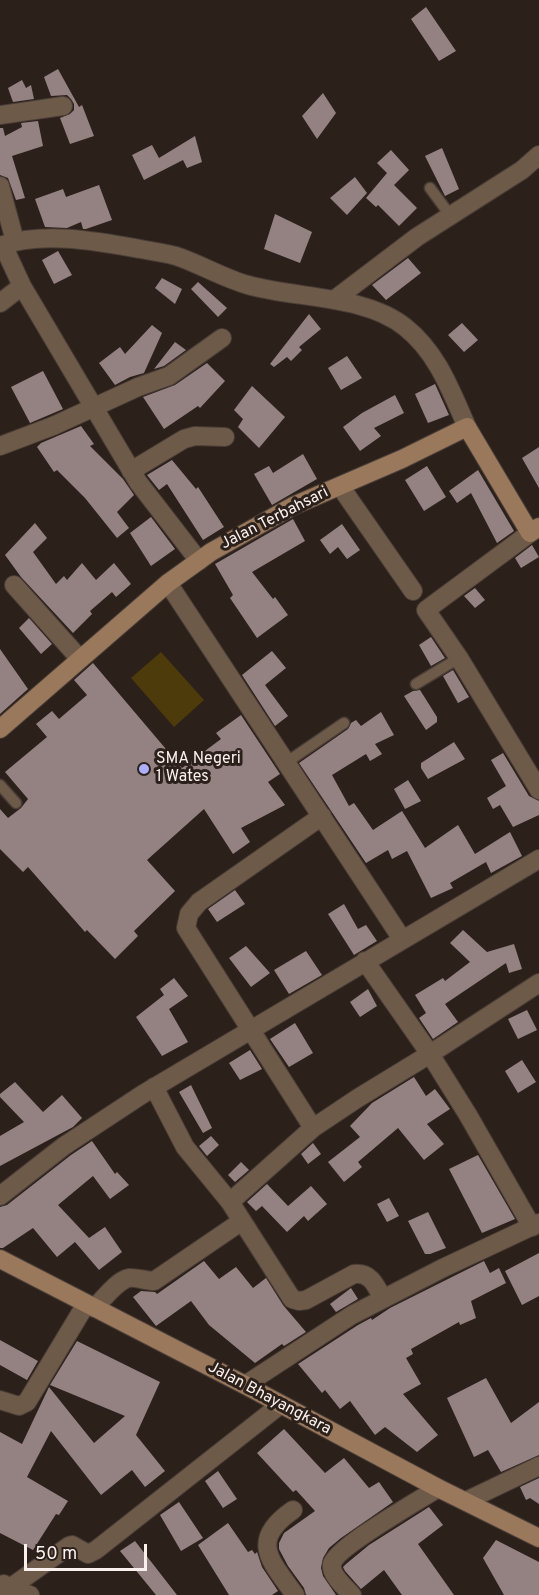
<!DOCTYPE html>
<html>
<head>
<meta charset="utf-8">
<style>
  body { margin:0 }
  #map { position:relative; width:539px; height:1595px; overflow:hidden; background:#2c201b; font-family:Overpass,sans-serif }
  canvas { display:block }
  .scale { position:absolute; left:24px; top:1544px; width:123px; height:27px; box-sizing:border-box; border:3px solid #faf0ed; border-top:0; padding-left:8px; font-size:18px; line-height:21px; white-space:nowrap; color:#faf0ed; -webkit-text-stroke:4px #2c201b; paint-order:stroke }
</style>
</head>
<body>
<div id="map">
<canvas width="539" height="1595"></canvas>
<div class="scale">50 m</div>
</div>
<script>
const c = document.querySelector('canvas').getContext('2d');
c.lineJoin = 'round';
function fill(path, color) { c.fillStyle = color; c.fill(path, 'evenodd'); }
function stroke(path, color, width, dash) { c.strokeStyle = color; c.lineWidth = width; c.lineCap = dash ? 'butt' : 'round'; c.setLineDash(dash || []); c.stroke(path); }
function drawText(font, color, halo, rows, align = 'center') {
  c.font = font + ' Overpass,sans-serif'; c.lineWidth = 6; c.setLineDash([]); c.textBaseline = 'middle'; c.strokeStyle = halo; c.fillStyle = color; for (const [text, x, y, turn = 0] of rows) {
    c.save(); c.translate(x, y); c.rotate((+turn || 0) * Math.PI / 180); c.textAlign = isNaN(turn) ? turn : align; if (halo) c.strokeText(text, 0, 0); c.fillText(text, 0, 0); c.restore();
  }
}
fill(new Path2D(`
  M161 652 204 700 174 727 131 678Z`), '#4e3b0b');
fill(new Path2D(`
  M426 7 456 51 439 61 411 19Z
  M58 69 79 107 82 105 94 136 70 144 60 118 70 114 74 110V104L71 99 67 95 51 96 44 77Z
  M22 80 26 88 31 85 34 99 13 102 8 88Z
  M323 93 336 113 317 139 302 116Z
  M38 121 43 146 12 156 25 198 16 200 8 178 0 175V128H3L5 136 22 127 21 123Z
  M195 136 202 162 187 168 183 160 144 180 132 155 152 145 159 158Z
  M442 148 459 189 445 196 425 156Z
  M391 150 409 170 394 185 417 208 399 226 378 205 376 207 366 198 387 173 377 163Z
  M355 177 367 193 347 215 330 198Z
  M99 185 112 220 86 229H83L81 222 67 228 45 227 35 199 63 189 66 197Z
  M275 214 312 232 300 263 264 249Z
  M58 251 72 275 54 284 42 260Z
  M408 258 421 273 386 300 372 285Z
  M162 278 182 289 175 304 155 288Z
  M198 282 227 308 218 317 191 289Z
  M309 314 321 329 299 347 302 350 291 361 287 357 274 367 270 364Z
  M462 323 478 340 464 352 448 335Z
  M152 325 162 333 144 373 130 377 115 385 99 363 120 347 125 354Z
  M175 342 186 350 164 366 154 369Z
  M347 356 362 378 341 390 328 368Z
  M207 363 225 381 200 408 198 406 164 429 143 397 175 385Z
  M43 371 63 409 30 423 11 387Z
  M435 384 449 415 428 423 415 394Z
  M252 386 285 417 259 448 238 427 243 419 234 410Z
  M395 395 404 413 374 428 381 436 360 451 343 427 362 413Z
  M81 426 94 444 90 446 123 479 134 495 117 512 129 528 117 538 85 498 57 470 54 472 37 447 41 443Z
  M539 447V488L522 458Z
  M303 454 317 479 272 505 254 474 269 466 273 473Z
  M172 460 196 489 198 487 224 527 203 540 167 484 159 490 147 475Z
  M427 466 446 497 424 511 405 480Z
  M478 470 514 531 497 543 471 493 457 503 449 491Z
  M151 517 175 549 151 566 130 533Z
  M293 519 305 541 252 572 273 599 275 597 288 615 257 638 230 598 233 595 215 564Z
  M35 523 47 538 33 552 56 584 64 576 67 580 82 563 96 580 114 563 131 584 116 597 112 592 90 611 92 614 73 633 21 577 5 555Z
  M342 524 360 550 347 559 338 547 330 554 320 540Z
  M532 545 539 557 521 568 515 558Z
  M475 588 485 600 475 608 464 596Z
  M29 618 52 644 41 654 19 628Z
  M431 637 445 658 431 666 419 645Z
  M0 649 28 689 0 714Z
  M272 651 286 668 265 685 288 716 275 726 242 675Z
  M93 663 182 768 221 739 216 733 241 715 280 774 268 782 285 805 241 828 250 842 233 854 204 809 147 860 175 891 134 931 138 936 115 959 87 930 85 932 28 867 23 872 0 849V809L8 818 21 808 28 799 5 772 47 737 36 724 52 711 59 719 87 695 74 680Z
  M453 670 469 697 458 703 443 676Z
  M420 690 437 717V722L426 730 404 696 413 691Z
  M381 712 394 735 375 744 382 754 370 761 366 754 332 775 349 806 354 803 373 830 402 811 425 848 458 825 475 854 510 832 522 856 491 873 486 862 450 883 453 888 431 898 407 851 392 859 388 850 366 863 299 763 348 729 351 723 356 720 361 726Z
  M454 742 465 759 428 779 421 768V763Z
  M503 753 529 796 539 801V815L513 827 500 805 493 809 487 798 506 786 491 760Z
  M408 780 421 801 405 809 394 789Z
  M235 890 245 904 217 922 208 909Z
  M344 904 358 929 366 925 377 941 354 955 328 914Z
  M463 930 487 952 514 944 522 969 509 973 506 963 445 1004 458 1022 433 1039 419 1018 426 1013 415 995 443 978 445 981 470 962 450 943Z
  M246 946 270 973 251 987 229 958Z
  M306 951 322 975 289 994 274 970Z
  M174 978 188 996 169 1009 188 1042 162 1056 136 1017 164 995 160 989Z
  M368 989 377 1006 360 1017 350 1002Z
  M527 1010 537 1030 518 1039 508 1019Z
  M295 1023 313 1053 289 1067 270 1039Z
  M250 1050 262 1069 240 1080 229 1063Z
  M522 1060 536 1082 518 1093 505 1071Z
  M414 1077 426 1096 435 1089 450 1109 427 1124 444 1144 424 1160 398 1128 358 1162 362 1167 344 1182 328 1162 360 1137 350 1126 372 1103Z
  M15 1082 43 1112 62 1095 82 1118 73 1127 0 1166V1136L24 1122 0 1097V1094Z
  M191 1085 212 1128 203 1133 179 1092Z
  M211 1136 219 1145 207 1156 199 1146Z
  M92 1141 115 1174 117 1172 129 1185 110 1199 93 1176 58 1205 89 1238 105 1227 122 1252 99 1270 75 1242 57 1257 33 1228 3 1248H0V1207L7 1205 71 1155Z
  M313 1143 321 1154 308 1164 301 1154Z
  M478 1155 515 1219 482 1233 449 1169Z
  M241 1162 249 1170 235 1182 228 1175Z
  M267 1184 288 1206 311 1186 327 1204 308 1221 304 1216 287 1232 262 1206 256 1211 247 1202Z
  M389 1198 399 1216 387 1222 377 1204Z
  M428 1212 446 1248 430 1254H425L408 1221Z
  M539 1253V1296L522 1305 505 1271Z
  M204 1261 219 1279 236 1267 253 1288 266 1278 283 1305 306 1332 284 1346 282 1344 255 1363 209 1325 191 1301 156 1326 133 1297 141 1291 155 1292 157 1294Z
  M484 1261 490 1273 499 1268 506 1283 471 1301 476 1318 460 1325 459 1322 411 1349 413 1354 406 1358 421 1384 403 1394 438 1435 417 1452 385 1427 375 1435 350 1401 340 1409 325 1390 322 1393 298 1364 358 1325 371 1318 372 1320 390 1308Z
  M351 1288 358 1299 336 1312 330 1304Z
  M0 1340 38 1361 27 1380 0 1365Z
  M77 1341 160 1382 136 1435 165 1471 145 1487 132 1470 101 1495 51 1431 27 1477 68 1501 59 1515 56 1514 33 1550 0 1533V1432L22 1444 49 1387 94 1443 125 1416 50 1385Z
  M486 1378 511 1423 539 1402V1455L501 1472 488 1450 474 1457 447 1398Z
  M284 1429 325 1473 344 1458 369 1488 379 1482 393 1502 341 1538 329 1548 323 1558 321 1568 323 1576 336 1595H306L304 1588 288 1566 279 1549V1543L284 1533 315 1511 296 1490 293 1492 257 1453Z
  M218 1471 237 1499 223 1508 205 1481Z
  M539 1478V1504L530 1498 526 1500 520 1487Z
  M179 1502 203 1538 181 1551 160 1515Z
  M429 1507 443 1525 418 1544 454 1595H402L384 1570 361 1589 345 1571 343 1567 346 1564 369 1545Z
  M228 1523 248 1552 252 1550 255 1554 257 1552 262 1567 278 1591 272 1595H229L198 1545Z
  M496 1540 539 1562V1595H504L483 1558Z
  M135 1541 177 1595H156L120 1551Z`), '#948283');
const lane = new Path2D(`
  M430 188 450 215
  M416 684 459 658
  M287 762 344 723
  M0 785 16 803`);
const street = new Path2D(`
  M0 115 63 106
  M0 186 15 241
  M3 245 22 286 138 482 199 561
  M0 246C43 231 96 241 140 249 152 251 164 253 176 256 200 264 223 278 248 285 297 299 365 295 405 327 437 352 451 391 467 427
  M334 300 417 237 522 170 539 155
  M0 303 22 286
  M0 446 53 426 138 387 169 376 222 338
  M131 471 184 439 195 436 225 437
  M340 486 413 591
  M530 533 426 610 459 658 539 790
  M168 583 402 939
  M14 585 80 659
  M365 961 430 1054 468 1115 532 1227
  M154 1087 185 1147 230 1202 292 1299 299 1301 306 1300 354 1274C371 1272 376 1286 383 1299
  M313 1128 186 928 189 914 199 902 322 816
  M0 1196 64 1146 143 1094 539 859
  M230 1202 313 1128 358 1098 430 1054 539 983
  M94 1308C104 1299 116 1281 129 1278 136 1277 146 1281 154 1281L242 1221
  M245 1385 352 1315 443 1268 539 1223
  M0 1400 19 1406 27 1402 86 1304
  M466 1501 539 1466
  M293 1510C248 1541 271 1561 295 1595
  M4 1584 9 1589 30 1595
  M0 1595 69 1546 72 1545 88 1554 96 1550 280 1405
  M352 1595C346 1588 330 1575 332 1564 336 1547 420 1500 438 1488`);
const secondary = new Path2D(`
  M0 729 168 583 211 552 293 506 402 459 467 427 530 533 539 527
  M0 1259 245 1385 438 1488 539 1538`);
stroke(lane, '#493d38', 13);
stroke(street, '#493d38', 20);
stroke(secondary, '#493d38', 20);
stroke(lane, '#6e5a48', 10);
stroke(street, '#6e5a48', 18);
stroke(secondary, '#99785c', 18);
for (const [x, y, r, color] of [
  [144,769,6,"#adaffb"]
]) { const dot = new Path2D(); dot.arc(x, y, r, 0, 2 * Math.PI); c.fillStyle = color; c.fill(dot); stroke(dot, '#2c201b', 2); }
drawText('16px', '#faf0ed', '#2c201b', [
  ["Jalan Terbahsari",275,519,-27],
  ["Jalan Bhayangkara",269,1399,28]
]);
drawText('16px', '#faf0ed', '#2c201b', [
  ["SMA Negeri",156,760],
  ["1 Wates",156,778]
], 'left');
</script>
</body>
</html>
